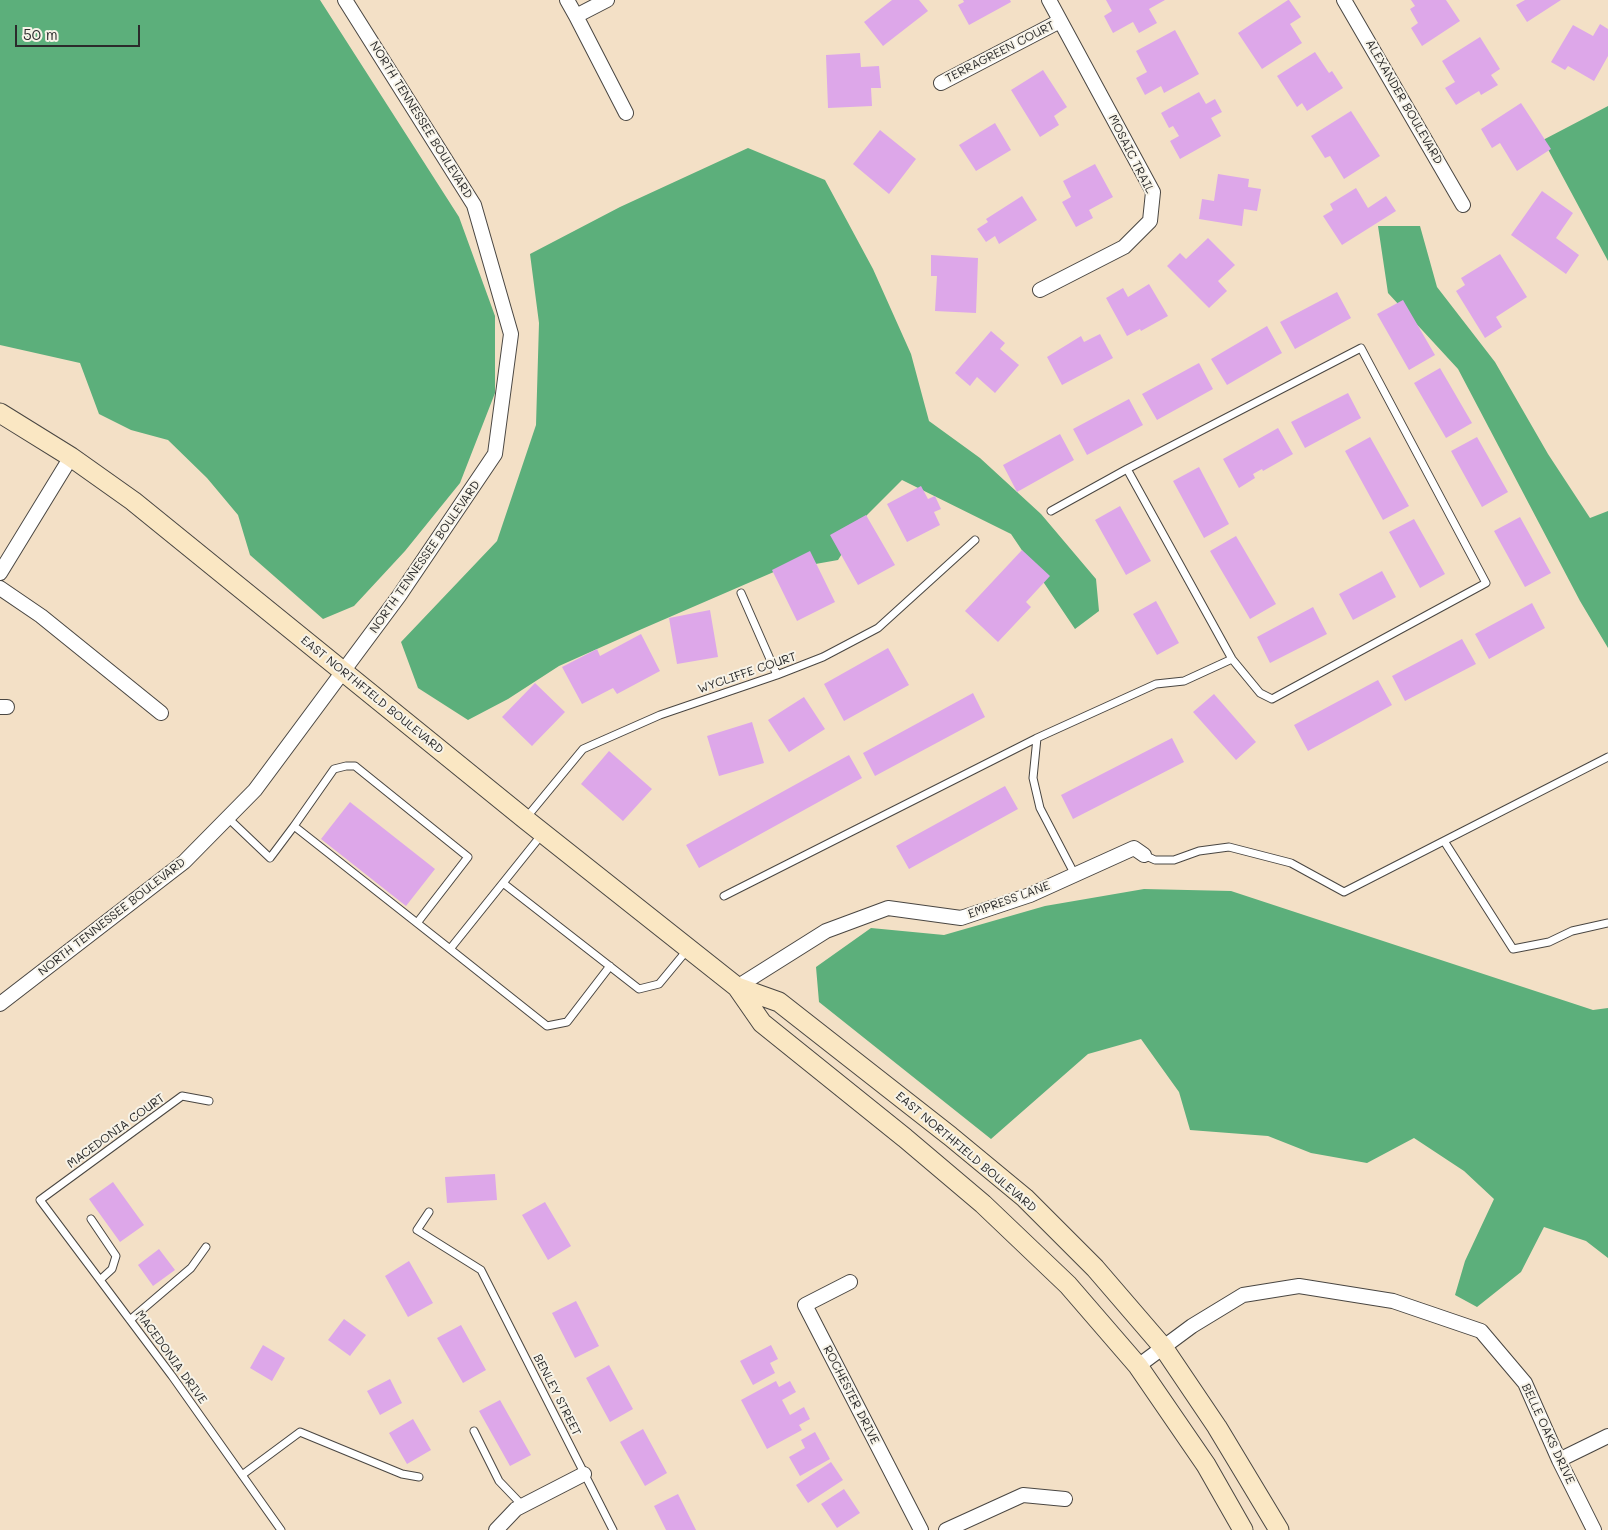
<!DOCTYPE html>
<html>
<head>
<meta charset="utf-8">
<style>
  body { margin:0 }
  #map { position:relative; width:1608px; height:1530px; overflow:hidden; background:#f3e0c6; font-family:Mali,sans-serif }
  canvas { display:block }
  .scale { position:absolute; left:15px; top:25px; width:125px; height:22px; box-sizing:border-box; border:2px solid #2b2b2b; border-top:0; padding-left:6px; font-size:15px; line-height:18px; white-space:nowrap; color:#2b2b2b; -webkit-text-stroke:4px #f7f3e8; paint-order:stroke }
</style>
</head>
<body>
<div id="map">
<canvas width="1608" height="1530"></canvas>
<div class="scale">50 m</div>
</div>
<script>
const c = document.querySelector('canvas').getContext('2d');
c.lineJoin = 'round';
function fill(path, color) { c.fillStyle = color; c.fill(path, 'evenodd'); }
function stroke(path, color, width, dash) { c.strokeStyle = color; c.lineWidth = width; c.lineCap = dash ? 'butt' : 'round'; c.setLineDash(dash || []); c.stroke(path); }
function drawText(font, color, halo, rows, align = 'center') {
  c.font = font + ' Mali,sans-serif'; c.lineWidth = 4; c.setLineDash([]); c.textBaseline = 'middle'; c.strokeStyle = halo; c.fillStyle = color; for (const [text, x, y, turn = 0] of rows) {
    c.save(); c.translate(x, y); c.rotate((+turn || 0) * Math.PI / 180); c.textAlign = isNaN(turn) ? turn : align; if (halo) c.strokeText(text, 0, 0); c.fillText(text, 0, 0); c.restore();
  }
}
fill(new Path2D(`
  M0 0H320L459 217 495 316V393L460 483 405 551 354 606 323 619 250 555 238 515 207 478 168 440 131 430 99 414 80 363 0 345Z
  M1608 106V261L1543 140Z
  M748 148 825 180 873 269 911 354 929 421 980 458 1041 514 1096 579 1099 611 1075 629 1011 534 902 480 866 516 838 560 776 571 635 632 559 666 508 699 468 720 418 688 401 642 497 541 536 425 539 323 530 254 620 207Z
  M1378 226H1420L1437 287 1495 362 1548 454 1590 518 1608 511V648L1580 601 1458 369 1388 293Z
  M1144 889 1231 891 1593 1010 1608 1008V1258L1586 1241 1544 1227 1521 1272 1477 1307 1455 1295 1465 1261 1494 1199 1464 1171 1414 1138 1367 1163 1311 1153 1268 1136 1190 1130 1179 1092 1141 1039 1088 1054 991 1139 819 1002 816 967 871 928 944 935 1045 906Z`), '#5caf7b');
fill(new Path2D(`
  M892 0H919L928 11 883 46 864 22Z
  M963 0H1010L1011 2 969 25 958 5 964 2Z
  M1106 0H1165L1149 9 1157 23 1139 33 1133 22 1113 33 1104 16 1112 11Z
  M1288 0H1289L1301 17 1290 24 1302 43 1262 69 1238 33Z
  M1411 0H1446L1460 21 1422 46 1411 28 1418 23 1410 9 1415 6Z
  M1525 0H1561L1527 22 1516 5Z
  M1600 24 1608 29V56L1594 81 1568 66 1565 70 1551 62 1573 25 1593 36Z
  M1175 30 1199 74 1164 93 1161 86 1145 95 1136 78 1147 72 1136 51Z
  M1480 37 1500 69 1491 75 1498 85 1481 95 1479 91 1456 105 1445 88 1455 82 1442 61Z
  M1315 52 1329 73 1332 71 1343 88 1307 111 1302 103 1297 107 1277 76Z
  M860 53 861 67 879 66 881 88H871L872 106 828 108 826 55Z
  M1043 70 1067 107 1054 116 1059 125 1040 137 1011 90Z
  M1199 92 1206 104 1215 99 1222 112 1211 118 1221 136 1180 159 1170 141 1179 136 1173 126 1169 128 1161 113Z
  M1521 103 1551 149 1517 171 1500 143 1492 148 1481 129Z
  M1351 111 1380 156 1344 179 1330 156 1325 158 1311 136Z
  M995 123 1011 150 976 171 959 145Z
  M880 130 916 159 889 194 853 164Z
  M1095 164 1113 197 1089 210 1093 218 1076 227 1062 202 1071 197 1063 181Z
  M1218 174 1249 179 1248 187 1261 189 1257 211 1244 209 1242 226 1199 219 1202 199 1214 201Z
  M1356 188 1368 208 1386 196 1396 211 1342 245 1323 216 1333 210 1330 204Z
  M1542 191 1573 213 1556 238 1579 255 1566 274 1511 235Z
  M1022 196 1037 220 999 244 995 236 986 242 977 229 988 222 986 219Z
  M1208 238 1235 265 1218 281 1227 291 1209 308 1167 266 1180 253 1186 259Z
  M1500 254 1527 297 1496 317 1502 327 1485 338 1456 291 1465 285 1461 278Z
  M931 255 978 258 976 313 935 311 937 276H931Z
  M1149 284 1168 316 1141 331 1140 329 1127 336 1106 298 1123 288 1128 297Z
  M1337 292 1351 318 1295 349 1280 322Z
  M1403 300 1435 355 1409 370 1377 314Z
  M1267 326 1282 353 1227 385 1211 359Z
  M991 331 1005 343 1000 349 1019 365 995 393 977 377 970 386 955 373Z
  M1100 334 1113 358 1062 385 1047 357 1081 336 1084 342Z
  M1199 363 1213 389 1157 420 1142 394Z
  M1440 368 1472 423 1446 438 1414 383Z
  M1348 393 1361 418 1305 448 1291 422Z
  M1129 399 1143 425 1087 455 1073 429Z
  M1278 428 1293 454 1263 471 1262 469 1253 474 1255 478 1239 488 1223 459Z
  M1060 434 1074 460 1017 492 1003 465Z
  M1370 437 1409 506 1383 520 1345 451Z
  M1477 437 1508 492 1482 507 1451 451Z
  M1199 467 1229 524 1204 538 1173 481Z
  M921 486 928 499 935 496 941 509 934 512 940 525 907 542 887 504Z
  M1120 506 1151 561 1126 575 1095 520Z
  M866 515 895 565 858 585 830 535Z
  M1520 517 1551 573 1525 587 1494 531Z
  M1414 519 1445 574 1420 588 1389 532Z
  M1236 536 1276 604 1250 619 1210 551Z
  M1022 550 1050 576 1026 602 1031 607 998 642 965 611Z
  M810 551 835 602 797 621 772 570Z
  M1382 571 1396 597 1353 620 1339 594Z
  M1156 601 1179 643 1157 655 1133 614Z
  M1532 603 1545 628 1489 659 1475 634Z
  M1313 607 1327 634 1270 663 1257 637Z
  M710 610 718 657 677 664 669 618Z
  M641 634 660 671 617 694 613 688 582 704 562 667 597 649 600 656Z
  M1462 639 1476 664 1405 701 1392 676Z
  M888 648 909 685 844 721 824 684Z
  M1378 680 1392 705 1308 751 1294 725Z
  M535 683 565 712 532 746 502 717Z
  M973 693 985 717 875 776 863 753Z
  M1214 694 1256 742 1236 760 1193 712Z
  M804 697 825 729 789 752 768 720Z
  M752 722 764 763 719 776 707 736Z
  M1172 738 1184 762 1073 819 1061 795Z
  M609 751 652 789 623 821 581 784Z
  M849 755 862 778 699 868 686 845Z
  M1005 786 1018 809 909 869 896 846Z
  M350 802 435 869 406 906 321 839Z
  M495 1174 497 1200 447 1203 445 1177Z
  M113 1182 144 1225 120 1242 89 1199Z
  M545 1202 571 1246 548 1260 522 1215Z
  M159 1249 175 1270 153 1286 138 1265Z
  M409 1261 433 1303 408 1317 385 1276Z
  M576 1301 599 1346 575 1358 552 1313Z
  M344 1319 366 1335 350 1356 328 1340Z
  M461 1325 486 1370 463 1383 437 1338Z
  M263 1345 285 1358 272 1381 250 1368Z
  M771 1345 778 1359 770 1363 775 1373 753 1385 740 1361Z
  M609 1365 633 1409 610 1422 586 1378Z
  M390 1379 402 1403 380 1415 367 1391Z
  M776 1381 779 1387 790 1381 796 1392 782 1400 790 1415 804 1407 810 1419 799 1425 802 1430 767 1449 741 1400Z
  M500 1400 531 1455 510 1466 479 1411Z
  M413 1419 431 1450 407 1464 389 1433Z
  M643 1429 667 1473 645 1486 620 1442Z
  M815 1432 830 1459 800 1476 789 1457 805 1448 801 1440Z
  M831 1462 843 1480 808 1503 796 1485Z
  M844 1489 860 1513 837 1528 821 1504Z
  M678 1494 696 1530H666L654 1506Z`), '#dda7e9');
const service = new Path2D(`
  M1051 511 1127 469 1361 348 1486 583 1272 699 1260 693 1232 659 1127 469
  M741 593 777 675
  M1037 738 1033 778 1040 808 1075 875
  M228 818 270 858 294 826 450 949 543 833
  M526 818 583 749 660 715 777 675 823 657 878 628 975 540
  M294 826 334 769 346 766H355L468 857 417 923
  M1444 841 1513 949 1549 942 1572 931 1608 923
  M1144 855 1155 860H1174L1199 851 1229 847 1291 863 1344 892 1608 757
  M503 883 639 989 659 984 688 949
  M724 896 1037 738 1156 684 1184 681 1232 659
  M450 949 547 1026 567 1022 610 966
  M209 1101 182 1096 40 1200 172 1376 281 1530
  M429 1212 417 1230 481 1270 613 1530
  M91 1219 116 1256 112 1269 100 1280
  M130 1320 191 1268 206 1247
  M474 1431 499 1481 522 1505
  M242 1475 300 1432 402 1474 419 1477`);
const minor = new Path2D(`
  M567 0 576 16 607 0
  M1344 0 1463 205
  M576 16 626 113
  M941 83 1060 21
  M1040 290 1124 247 1150 221 1153 192 1049 0
  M0 573 71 457
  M0 588 41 616 161 713
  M0 707H7
  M737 987 826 931 888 908 961 918 1030 895 1134 848 1144 855
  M0 1004 184 862 255 790 399 596 495 454 511 334 474 205 345 0
  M850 1282 805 1305 921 1530
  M1138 1366 1192 1326 1243 1295 1299 1286 1393 1301 1481 1331 1525 1383 1559 1460 1594 1530
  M1559 1460 1608 1436
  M496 1530 516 1509 584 1474
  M946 1530 1023 1495 1065 1499`);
const secondary = new Path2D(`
  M0 413 71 457 133 501 525 819 737 987 762 1023 905 1138 983 1204 1068 1285 1138 1366 1206 1465 1243 1530
  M737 987 779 1002 950 1136 1025 1198 1095 1268 1163 1347 1217 1427 1279 1530`);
stroke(service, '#494642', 9);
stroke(minor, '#494642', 16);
stroke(secondary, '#494642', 21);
stroke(service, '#fff', 7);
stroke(minor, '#fff', 14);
stroke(secondary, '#fae7c3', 19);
drawText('12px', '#2b2b2b', '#f7f3e8', [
  ["TERRAGREEN COURT",1000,52,-27],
  ["ALEXANDER BOULEVARD",1404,102,60],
  ["NORTH TENNESSEE BOULEVARD",421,120,58],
  ["MOSAIC TRAIL",1131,154,63],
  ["NORTH TENNESSEE BOULEVARD",425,557,-55],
  ["WYCLIFFE COURT",747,673,-19],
  ["EAST NORTHFIELD BOULEVARD",372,695,39],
  ["EMPRESS LANE",1009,900,-20],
  ["NORTH TENNESSEE BOULEVARD",112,917,-38],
  ["MACEDONIA COURT",116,1131,-36],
  ["EAST NORTHFIELD BOULEVARD",966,1152,40],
  ["MACEDONIA DRIVE",171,1357,54],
  ["BENLEY STREET",557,1395,63],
  ["ROCHESTER DRIVE",851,1395,63],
  ["BELLE OAKS DRIVE",1548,1434,65]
]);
</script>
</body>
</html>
